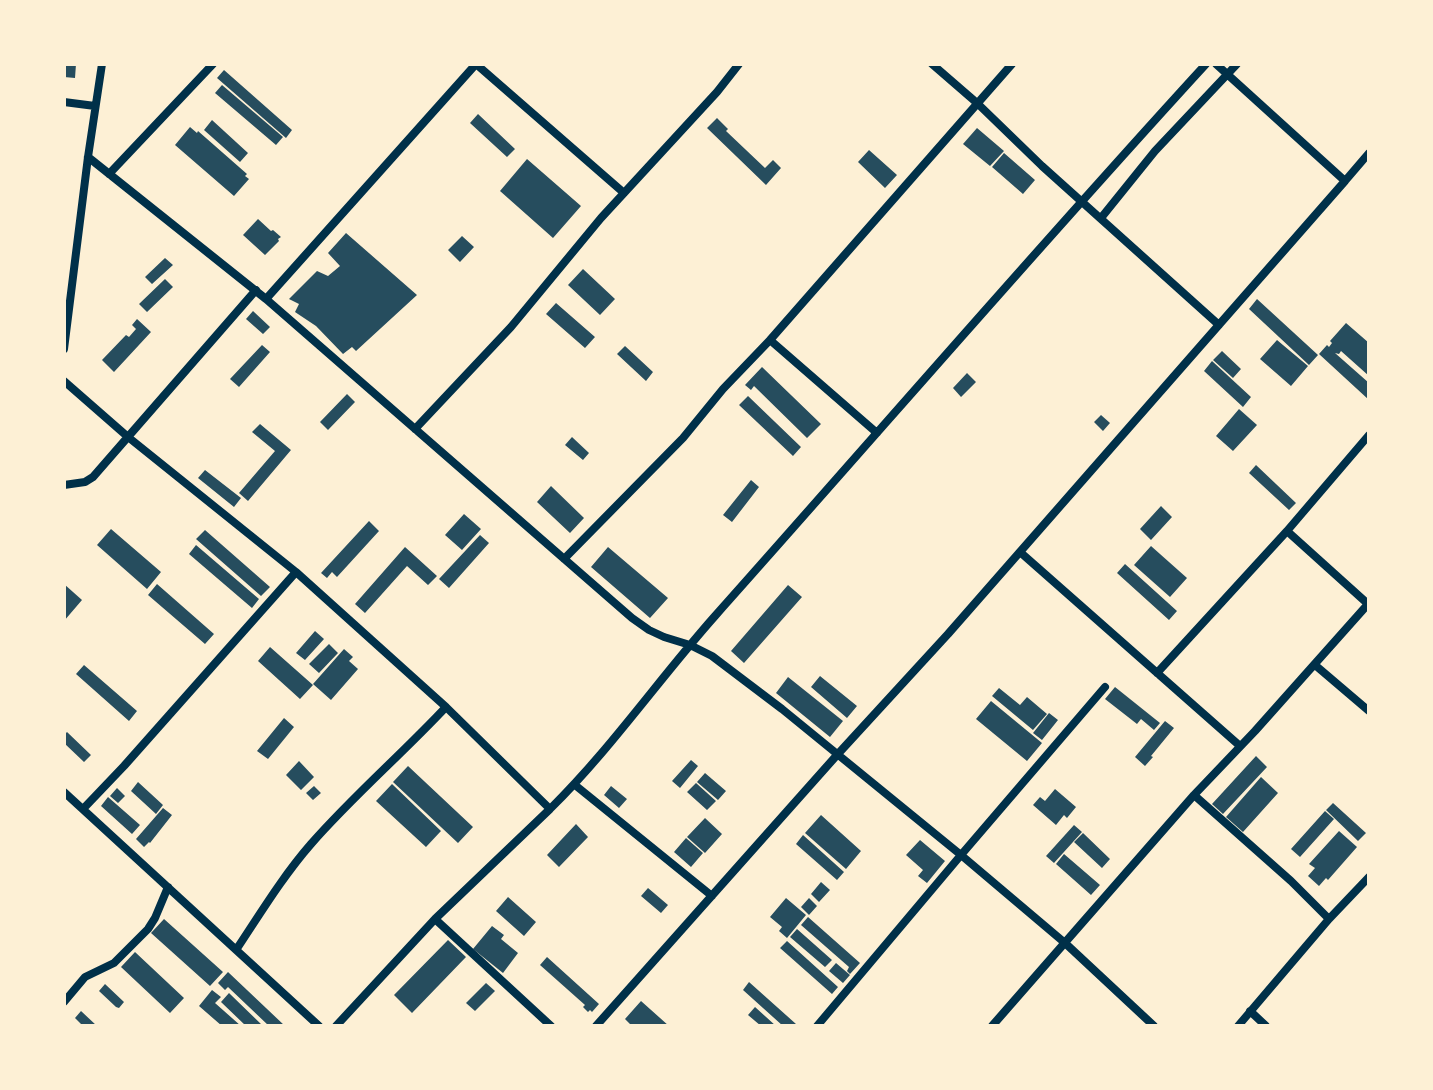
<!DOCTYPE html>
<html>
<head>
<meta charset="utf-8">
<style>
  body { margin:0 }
  #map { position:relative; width:1433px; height:1090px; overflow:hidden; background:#fdf0d5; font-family:"Archivo Narrow",sans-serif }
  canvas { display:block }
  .frame { position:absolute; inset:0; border:66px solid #fdf0d5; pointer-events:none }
</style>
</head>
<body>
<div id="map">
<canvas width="1433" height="1090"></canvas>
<div class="frame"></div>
</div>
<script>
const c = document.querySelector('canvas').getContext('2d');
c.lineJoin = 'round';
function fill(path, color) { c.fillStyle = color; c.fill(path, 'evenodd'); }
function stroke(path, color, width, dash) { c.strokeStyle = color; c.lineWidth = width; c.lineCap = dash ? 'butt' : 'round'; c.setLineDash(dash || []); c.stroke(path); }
fill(new Path2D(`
  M64 64H76L75 78 64 77Z
  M224 70 292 130 286 138 217 78Z
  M222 85 283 137 276 145 215 93Z
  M478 114 515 149 507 157 470 123Z
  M717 118 728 129 726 131 765 168 773 160 781 168 766 185 707 128Z
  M212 120 248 153 240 162 204 130Z
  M190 127 197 133 198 131 247 174 245 176 249 179 234 196 175 145Z
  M977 128 1004 151 990 166 963 144Z
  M869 150 897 175 885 188 858 162Z
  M1004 153 1035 180 1023 194 992 167Z
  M527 159 581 206 553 238 500 191Z
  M258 219 271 231 273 230 281 237 278 239 279 241 265 255 243 235Z
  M346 233 417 295 356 351 352 347 343 354 316 326 295 312 299 304 289 299 317 271 328 276 340 266 328 253Z
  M462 236 474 247 460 262 448 250Z
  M165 258 173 265 152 284 145 277Z
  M583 269 615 299 600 315 568 285Z
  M165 279 173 287 147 312 139 304Z
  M1257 299 1318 355 1309 365 1249 309Z
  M556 303 595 337 585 348 546 314Z
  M253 311 270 327 263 334 246 319Z
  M137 319 151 332 114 372 102 360 126 335 129 337 136 329 132 325Z
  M1346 323 1369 343V376L1341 351 1339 354 1335 353 1369 383V400L1319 354 1327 345 1329 347 1332 343 1330 341Z
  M1277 340 1308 366 1291 386 1260 359Z
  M262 345 270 352 239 387 230 379Z
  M625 346 653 372 646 381 617 354Z
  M1222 351 1241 369 1233 378 1213 360Z
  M1212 361 1251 397 1243 407 1204 371Z
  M762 367 821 424 807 438 754 386 751 390 745 385Z
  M967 373 976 382 961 397 953 388Z
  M347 394 355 402 328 430 320 422Z
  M748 396 801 447 793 456 739 405Z
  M1239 409 1257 425 1233 451 1216 436Z
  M1101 415 1110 423 1103 431 1094 422Z
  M260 424 291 450 248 501 239 493 275 451 252 432Z
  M572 437 589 453 583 460 565 445Z
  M1256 465 1296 503 1289 510 1249 473Z
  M205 470 241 498 234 507 198 478Z
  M751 480 759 487 732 522 723 515Z
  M551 486 584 518 570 533 537 502Z
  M1161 506 1172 517 1151 540 1140 529Z
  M464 514 481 529 462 550 445 535Z
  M369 521 379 531 337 577 332 572 327 578 321 573Z
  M111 529 161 572 147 589 97 545Z
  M205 530 270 587 261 596 196 539Z
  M480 535 489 543 449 588 439 579Z
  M196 545 259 599 252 608 189 554Z
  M1151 546 1187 578 1170 597 1134 565Z
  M405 547 437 576 428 585 407 566 365 613 355 604Z
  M608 547 668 598 650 618 591 567Z
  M1125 564 1177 611 1169 620 1117 573Z
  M64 584 82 600 64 621Z
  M157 584 214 634 205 644 148 595Z
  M788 585 802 597 744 663 731 651Z
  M315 631 324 639 305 660 296 653Z
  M329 644 338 653 319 673 309 664Z
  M270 647 313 685 300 699 258 661Z
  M344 649 353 657 349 661 358 669 331 700 313 684Z
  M84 665 137 711 129 721 76 674Z
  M820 676 857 706 847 718 811 687Z
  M788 677 843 721 830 737 776 693Z
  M1115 687 1160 723 1154 730 1141 719 1137 724 1105 699Z
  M999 688 1020 705 1027 697 1047 714 1033 730 992 696Z
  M991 701 1042 743 1027 761 976 719Z
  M1049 713 1058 720 1042 740 1033 733Z
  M284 718 294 727 268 759 257 751Z
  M1165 721 1174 728 1151 756 1153 757 1145 766 1135 757Z
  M67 732 91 755 84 762 64 743V735Z
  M1256 756 1267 767 1223 814 1212 804Z
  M691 760 698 766 680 788 672 781Z
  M299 761 314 777 301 790 286 775Z
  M408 766 473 827 458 843 393 782Z
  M705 773 726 791 718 800 697 782Z
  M1261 777 1278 793 1243 832 1226 817Z
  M138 782 163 805 156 814 131 791Z
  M696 783 716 801 707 810 687 792Z
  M392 784 441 831 426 847 376 801Z
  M314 786 321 793 313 800 306 793Z
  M611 786 627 799 619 808 604 795Z
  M117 788 125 796 118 803 110 796Z
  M1055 789 1076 807 1067 818 1064 815 1056 825 1033 805 1040 797 1045 801Z
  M108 797 140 825 132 834 101 806Z
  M1333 803 1366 833 1358 841 1326 810Z
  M163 808 172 815 150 843 149 842 144 847 136 839Z
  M1325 811 1334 819 1300 857 1291 849Z
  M821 815 861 851 846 869 805 833Z
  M705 818 722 834 705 853 687 837Z
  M576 824 588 837 559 867 547 855Z
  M1074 825 1082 832 1054 863 1046 856Z
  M1339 831 1357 847 1328 880 1326 878 1319 886 1308 876 1315 868 1309 864Z
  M1083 833 1110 859 1102 868 1074 842Z
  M803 835 844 872 837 880 796 844Z
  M686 838 703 853 691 867 674 852Z
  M920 840 945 861 927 883 918 876 923 870 906 855Z
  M1064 854 1100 885 1091 895 1056 864Z
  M821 882 830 890 819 902 811 894Z
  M648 888 668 905 661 913 641 896Z
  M508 897 536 922 524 936 496 911Z
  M786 898 806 915 787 938 779 931 782 927 770 917Z
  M809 898 817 906 809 915 801 907Z
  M808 917 860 963 850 974 847 971 849 967 801 925Z
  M164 919 223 972 210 986 151 933Z
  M492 926 504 935 501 939 518 953 503 973 473 949Z
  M797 929 832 960 825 967 790 937Z
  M448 940 466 957 412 1013 394 995Z
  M787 941 838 987 832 994 780 948Z
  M135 952 184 998 170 1013 121 967Z
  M547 957 599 1004 592 1012 590 1010 588 1012 583 1007 585 1005 540 965Z
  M836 963 850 975 843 983 829 971Z
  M228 972 285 1026H269L228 987 225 990 218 983Z
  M749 982 796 1024 795 1026H783L743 990Z
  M486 983 495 991 475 1011 466 1003Z
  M105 984 124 1002 119 1008 116 1007 99 991Z
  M212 990 221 997 215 1003 241 1026H222L199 1006Z
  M229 993 263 1026H246L221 1002Z
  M641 1001 669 1026H632L625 1019Z
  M755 1007 776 1026H761L748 1015Z
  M81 1011 97 1026H83L75 1018Z`), '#264d5e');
stroke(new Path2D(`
  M476 64 624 193
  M932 64 977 103 1042 166 1219 325
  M1216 64 1345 181 1369 153
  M64 102 95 106
  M88 157 266 299 632 618 649 630 664 637 690 645 712 656 782 709 961 855 1065 943 1154 1026
  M109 174 213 64
  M1101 218 1155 151 1237 64
  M266 299 476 64
  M770 340 877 433
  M64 349 88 157 102 64
  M64 381 128 437 296 572 446 707 550 809 435 919 336 1026
  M415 429 511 327 601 218 717 92 739 64
  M64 485 85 482 93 477 256 290
  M1287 531 1368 604
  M1020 552 1240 746
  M564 559 683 438 723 389 770 340 1012 64
  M1315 665 1369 711
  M1157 673 1287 531 1369 435
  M575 785 712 896
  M64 792 319 1026
  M1194 795 1291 881 1329 919
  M83 809 124 766 296 572
  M550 809C610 750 659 679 715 616 879 432 1040 245 1206 64
  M435 919 551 1026
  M236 950C260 914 283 876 311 844 353 796 402 754 446 707
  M64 1002 85 977 114 963 148 929 155 918 168 887
  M1250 1011 1266 1026
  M596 1026 837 755 948 634 1345 181
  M817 1026 961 855 1105 687
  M992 1026 1194 795 1255 731 1369 603
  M1238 1026 1329 919 1369 877`), '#003049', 8);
</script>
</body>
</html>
